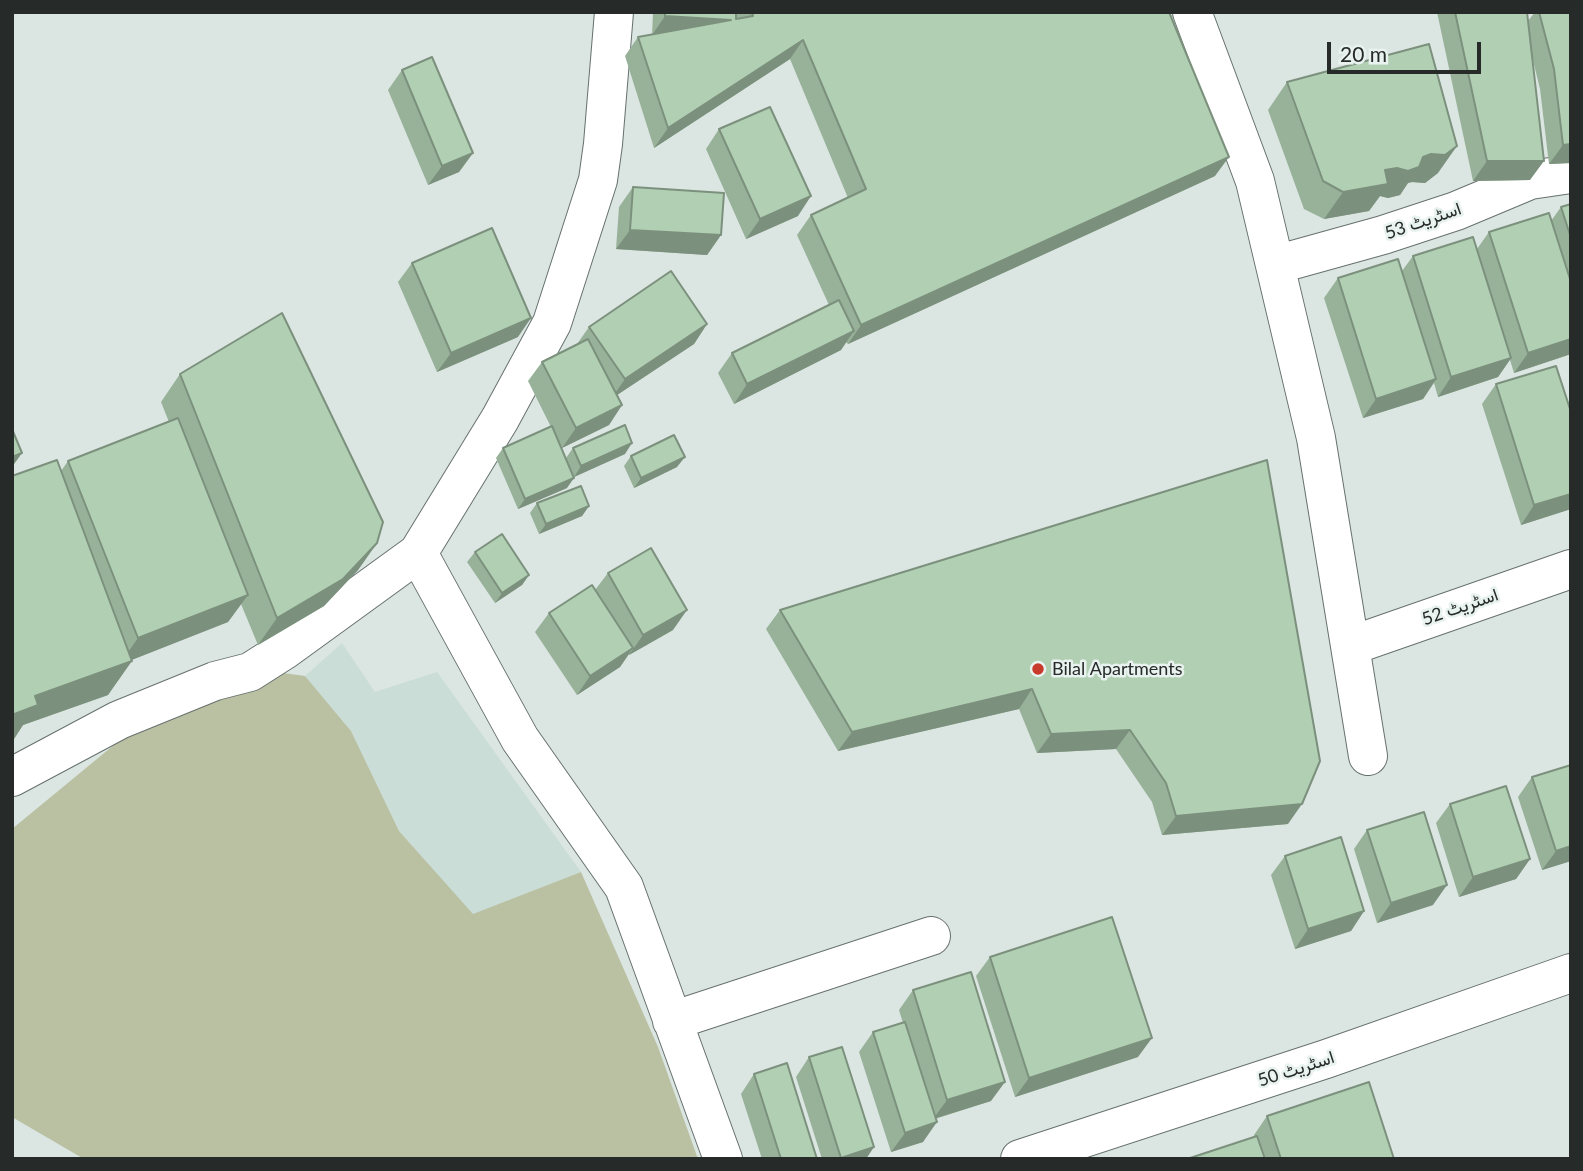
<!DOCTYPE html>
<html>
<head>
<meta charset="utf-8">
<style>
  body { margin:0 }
  #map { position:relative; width:1583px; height:1171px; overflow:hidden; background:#dbe5e2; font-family:Lato,sans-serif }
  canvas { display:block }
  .frame { position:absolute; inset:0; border:14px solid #262a28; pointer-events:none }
  .scale { position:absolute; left:1327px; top:42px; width:154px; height:32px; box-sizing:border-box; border:4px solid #262a28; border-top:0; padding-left:9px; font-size:21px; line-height:24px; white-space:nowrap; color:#262a28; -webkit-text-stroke:5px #e8f2ef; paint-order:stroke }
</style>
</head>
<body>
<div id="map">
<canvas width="1583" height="1171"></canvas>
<div class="frame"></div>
<div class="scale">20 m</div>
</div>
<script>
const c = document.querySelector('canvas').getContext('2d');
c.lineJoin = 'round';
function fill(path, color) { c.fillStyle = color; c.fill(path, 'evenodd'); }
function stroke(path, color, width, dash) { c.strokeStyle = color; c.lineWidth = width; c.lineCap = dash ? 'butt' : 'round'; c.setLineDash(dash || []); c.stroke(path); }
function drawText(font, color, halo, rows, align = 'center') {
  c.font = font + ' Lato,Vazirmatn,sans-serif'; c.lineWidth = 5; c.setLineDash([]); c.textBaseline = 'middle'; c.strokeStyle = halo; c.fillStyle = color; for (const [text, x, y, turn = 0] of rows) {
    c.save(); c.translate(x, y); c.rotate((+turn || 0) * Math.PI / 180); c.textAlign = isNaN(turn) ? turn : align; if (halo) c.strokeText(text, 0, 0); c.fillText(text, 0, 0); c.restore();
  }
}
fill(new Path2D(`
  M342 643 375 692 437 672 581 872 473 915 399 831 351 731 305 676Z`), '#caddd7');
fill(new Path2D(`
  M283 673 305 676 351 731 399 831 473 914 581 872 658 1047 698 1159H84L12 1117V829L137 726Z`), '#bac0a2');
const minor = new Path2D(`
  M1192 12 1255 181 1316 438 1368 756
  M1275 265 1383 235 1456 211 1530 180 1571 174
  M418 553 520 739 624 887 723 1159
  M1350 646 1571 569
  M12 777 119 720 215 681 250 672 283 651 418 553 500 419 552 323 598 180 603 144 614 12
  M672 1021 931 936
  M1020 1159 1326 1059 1571 973`);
stroke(minor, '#67716e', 40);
stroke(minor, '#fff', 38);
fill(new Path2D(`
  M653 12H1169L1215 176 848 344 846 342 841 350 734 404 718 373 732 353 829 305 797 235 811 215 848 198 790 59 654 148 625 56 638 37 652 35Z
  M1437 12H1527L1528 21 1535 12H1571V163L1549 164 1540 89 1533 60 1530 180 1473 181Z
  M402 70 473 153 459 172 428 185 388 90Z
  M1287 82 1438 173 1425 183 1412 182 1408 183 1400 195 1388 198 1380 196 1369 211 1324 219 1304 209 1268 110Z
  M719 129 798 216 746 239 706 149Z
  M633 187 721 235 707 255 616 249 619 207Z
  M1571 204V354L1514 373 1510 360 1498 377 1438 397 1434 383 1423 399 1363 418 1324 298 1338 278 1402 271 1413 256 1477 249 1489 232 1551 221 1561 207Z
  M412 263 518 337 437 372 398 282Z
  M707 324 694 344 617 395 622 405 609 425 562 448 556 436 567 488 518 509 496 458 503 448 551 427 528 381 542 362 577 344 589 327Z
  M180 374 377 543 358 570 324 606 258 645 241 604 228 622 131 660 108 695 23 725 14 739 61 471 68 461 169 422 161 402Z
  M1496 384 1571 412V509L1521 525 1482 404Z
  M573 448 625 454 574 477 566 458Z
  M631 456 677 467 634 488 624 466Z
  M1267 460 1288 824 1162 835 1152 802 1116 749 1037 753 1019 709 838 751 766 629 780 610Z
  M537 503 589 506 582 516 539 534 530 513Z
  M475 552 529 575 522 585 495 603 467 562Z
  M608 573 673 630 629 655V654L620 667 577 695 535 632 549 613 595 590Z
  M1571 765V861L1542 870 1518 797 1532 777Z
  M1450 804 1530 859 1516 879 1459 897 1436 823Z
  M1367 830 1433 905 1377 923 1354 849Z
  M1285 856 1364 911 1351 931 1295 949 1271 875Z
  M990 957 1138 1057 1015 1097 976 976Z
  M913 990 991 1101 935 1119 923 1142 891 1152 859 1052 873 1032 903 1023 899 1010Z
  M809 1057 866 1159H822L796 1077Z
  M754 1074 817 1159H762L741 1094Z
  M1267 1116 1394 1159H1187L1254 1137V1135Z`), '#98b29a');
fill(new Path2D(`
  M665 16 731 20 652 35Z
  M803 40 790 59 654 148 668 128Z
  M1571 144V163L1549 164 1563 145Z
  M1457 146 1438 173 1425 183 1412 182 1408 183 1400 195 1388 198 1380 196 1369 211 1324 219 1343 192 1385 170Z
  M473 153 459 172 428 185 442 166Z
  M1229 157 1215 176 848 344 861 325Z
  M1487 161H1544L1530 180 1473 181Z
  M811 196 798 216 746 239 760 219Z
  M630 230 721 235 707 255 616 249Z
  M531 318 518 337 437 372 451 353Z
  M707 324 694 344 611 399 625 379Z
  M854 331 841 350 734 404 747 384Z
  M1571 339V354L1514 373 1528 353Z
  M1511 358 1498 377 1438 397 1451 377Z
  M1436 379 1423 399 1363 418 1376 399Z
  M622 405 609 425 562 448 576 428Z
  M632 443 625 454 574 477 581 466Z
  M22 453 12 467V457Z
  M685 457 677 467 634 488 641 478Z
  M574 478 567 488 518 509 525 499Z
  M1571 494V509L1521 525 1534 505Z
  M589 506 582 516 539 534 546 524Z
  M377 543 358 570 324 606 258 645 277 618Z
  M529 575 522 585 495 603 502 593Z
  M248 595 228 622 119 665 138 638Z
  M687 610 673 630 629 655 643 635Z
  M633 648 620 667 577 695 590 676Z
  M132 661 108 695 23 725 14 739H12V715L35 696Z
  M1032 689 1019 709 838 751 852 732Z
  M1130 730 1116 749 1037 753 1051 734Z
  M1302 804 1288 824 1162 835 1176 816Z
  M1571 846V861L1542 870 1556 851Z
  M1530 859 1516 879 1459 897 1473 877Z
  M1447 885 1433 905 1377 923 1391 903Z
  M1364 911 1351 931 1295 949 1308 929Z
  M1152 1038 1138 1057 1015 1097 1029 1078Z
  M1005 1082 991 1101 933 1119 947 1100Z
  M937 1122 923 1142 891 1152 905 1133Z
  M874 1147 866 1159H840L841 1158Z`), '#7c917d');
const building = new Path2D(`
  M665 12H736V19L753 16 752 12H1169L1229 157 861 325 811 215 866 189 803 40 668 128 638 37 731 20 665 16Z
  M1455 12H1527L1544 161H1487Z
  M1539 12H1571V144L1563 145 1554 69Z
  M1429 44 1457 146 1445 155 1431 154 1423 157 1419 167 1408 171 1397 168 1385 170 1388 184 1343 192 1323 181 1287 82Z
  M432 57 473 153 442 166 402 70Z
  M770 107 811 196 760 219 719 129Z
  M633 187 724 193 721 235 630 230Z
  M1571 204V238L1561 207Z
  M1549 213 1571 282V339L1528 353 1489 232Z
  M492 228 531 318 451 353 412 263Z
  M1473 237 1511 358 1451 377 1413 256Z
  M1398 259 1436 379 1376 399 1338 278Z
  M671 271 707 324 625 379 589 327Z
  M839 300 854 331 747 384 732 353Z
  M282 313 383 522 377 543 343 579 277 618 180 374Z
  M588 339 622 405 576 428 542 362Z
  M1556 366 1571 412V494L1534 505 1496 384Z
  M178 418 248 595 138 638 68 461Z
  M625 425 632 443 581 466 573 448Z
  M552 426 574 478 525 499 503 448Z
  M12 429 22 453 12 457Z
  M674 435 685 457 641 478 631 456Z
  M57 460 132 661 35 696 38 705 12 715V476Z
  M1267 460 1320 761 1302 804 1176 816 1166 783 1130 730 1051 734 1032 689 852 732 780 610Z
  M581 486 589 506 546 524 537 503Z
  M502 534 529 575 502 593 475 552Z
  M651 548 687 610 643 635 608 573Z
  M592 585 633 648 590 676 549 613Z
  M1571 765V846L1556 851 1532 777Z
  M1506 786 1530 859 1473 877 1450 804Z
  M1424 812 1447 885 1391 903 1367 830Z
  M1341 837 1364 911 1308 929 1285 856Z
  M1112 917 1152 1038 1029 1078 990 957Z
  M971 972 1005 1082 947 1100 913 990Z
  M905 1022 937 1122 905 1133 873 1032Z
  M842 1047 874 1147 841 1158 809 1057Z
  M787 1063 817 1159H781L754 1074Z
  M1369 1082 1394 1159H1281L1267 1116Z
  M1257 1136 1265 1159H1187Z`);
fill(building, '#b1cfb3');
stroke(building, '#7c917d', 2);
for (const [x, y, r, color] of [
  [1038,669,7,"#c83b2c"]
]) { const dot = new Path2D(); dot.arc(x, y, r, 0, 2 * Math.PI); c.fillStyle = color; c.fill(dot); stroke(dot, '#e8f2ef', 2.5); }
drawText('18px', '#262a28', '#e8f2ef', [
  ["اسٹریٹ 53",1423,221,-19],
  ["اسٹریٹ 52",1460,607,-19],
  ["اسٹریٹ 50",1296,1069,-18]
]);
drawText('18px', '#262a28', '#e8f2ef', [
  ["Bilal Apartments",1052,669]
], 'left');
</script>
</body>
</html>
